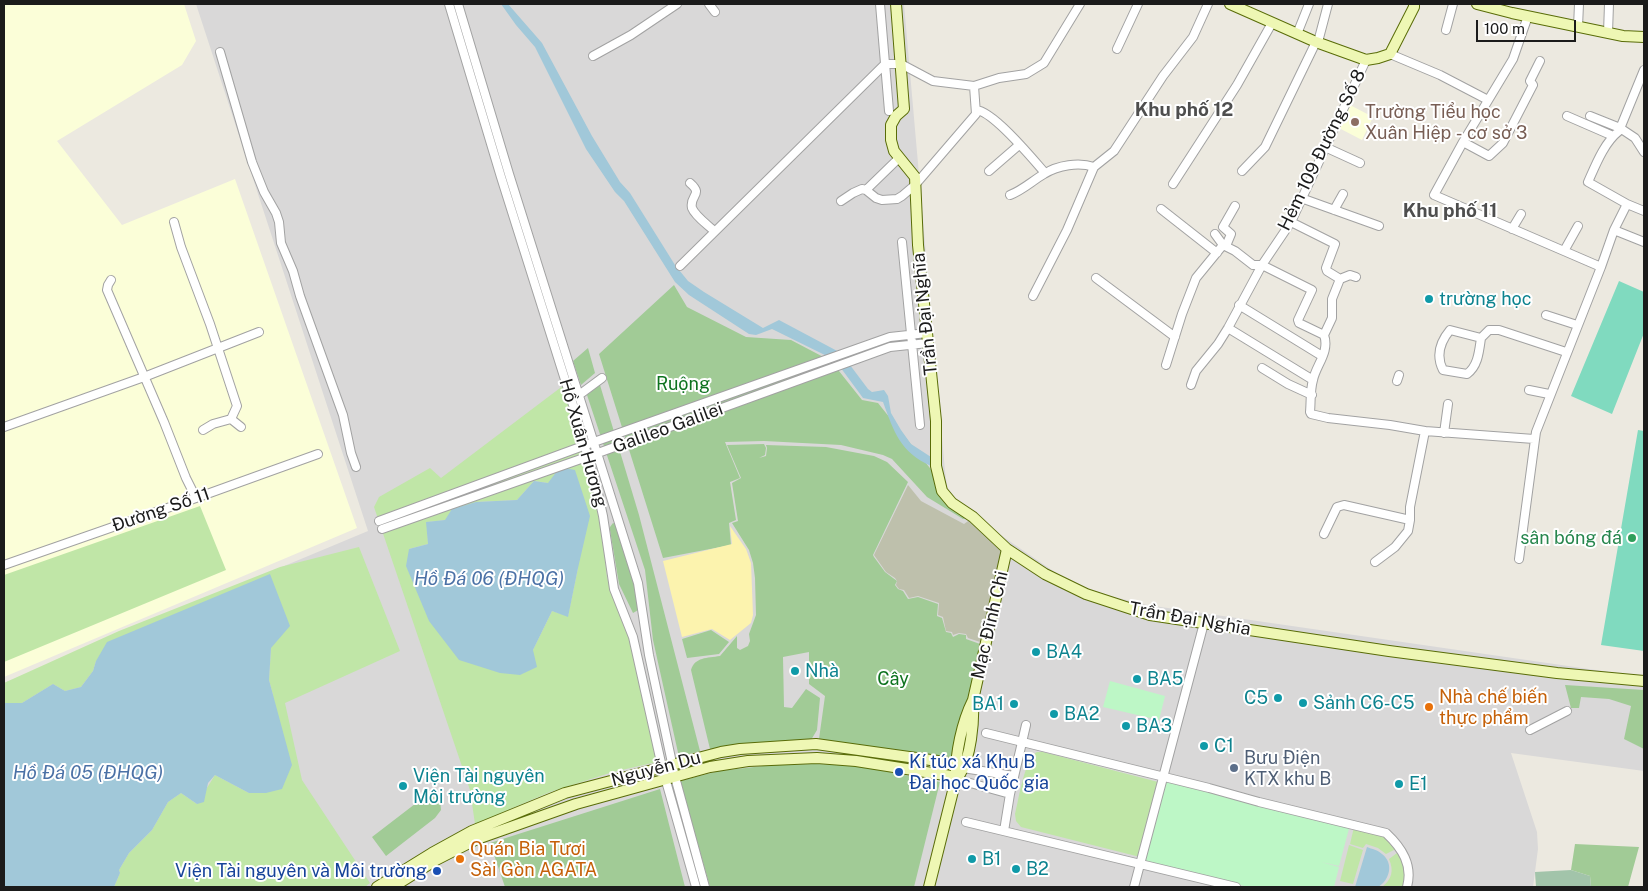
<!DOCTYPE html>
<html>
<head>
<meta charset="utf-8">
<style>
  body { margin:0 }
  #map { position:relative; width:1648px; height:891px; overflow:hidden; background:#ece9e0; font-family:"Public Sans",sans-serif }
  canvas { display:block }
  .frame { position:absolute; inset:0; border:5px solid #1b1b1b; pointer-events:none }
  .scale { position:absolute; left:1476px; top:20px; width:100px; height:22px; box-sizing:border-box; border:2px solid #1b1b1b; border-top:0; padding-left:6px; font-size:15px; line-height:18px; white-space:nowrap; color:#1b1b1b; -webkit-text-stroke:4px #fff; paint-order:stroke }
</style>
</head>
<body>
<div id="map">
<canvas width="1648" height="891"></canvas>
<div class="frame"></div>
<div class="scale">100 m</div>
</div>
<script>
const c = document.querySelector('canvas').getContext('2d');
c.lineJoin = 'round';
function fill(path, color) { c.fillStyle = color; c.fill(path, 'evenodd'); }
function stroke(path, color, width, dash) { c.strokeStyle = color; c.lineWidth = width; c.lineCap = dash ? 'butt' : 'round'; c.setLineDash(dash || []); c.stroke(path); }
function drawText(font, color, halo, rows, align = 'center') {
  c.font = font + ' "Public Sans",sans-serif'; c.lineWidth = 4; c.setLineDash([]); c.textBaseline = 'middle'; c.strokeStyle = halo; c.fillStyle = color; for (const [text, x, y, turn = 0] of rows) {
    c.save(); c.translate(x, y); c.rotate((+turn || 0) * Math.PI / 180); c.textAlign = isNaN(turn) ? turn : align; if (halo) c.strokeText(text, 0, 0); c.fillText(text, 0, 0); c.restore();
  }
}
fill(new Path2D(`
  M196 4H904L945 471 948 493 983 523 1059 575 1098 593 1147 605 1644 677V771L1511 753 1537 832 1538 849 1533 887H4V683L368 531Z`), '#d9d8d8');
fill(new Path2D(`
  M4 4H184L196 41 182 65 57 141 122 225 235 179 357 528 4 677Z
  M1348 104 1373 117 1362 140 1337 127Z`), '#fbfed8');
fill(new Path2D(`
  M908 485 921 501 964 524 971 519 1007 549 992 596 980 642 968 638 966 634 959 633 953 635 952 632 946 631 943 617 938 615 939 603 918 596 909 598 904 590 899 589 896 585 897 581 895 578 886 572 874 555Z`), '#bec0ac');
fill(new Path2D(`
  M564 385 586 460 601 520 607 578 631 629 657 762 613 772 550 792 475 824 470 790 374 507 379 497 430 468 441 478ZM534 481 548 483 578 568 568 616 552 611 533 650 409 549 428 544 427 522 446 520 476 502 517 500Z
  M200 506 226 570 4 662V575Z
  M359 547 400 651 285 703 302 780 370 883 365 887H114L120 873 119 870 129 853 152 830 168 802 181 793 197 804 215 775 249 793 273 695 269 680 271 648 96 661 93 671 81 687 65 691 53 684 22 703H4V683L119 631 280 567Z
  M1037 752H1043L1158 782 1140 857 1021 827 1016 821 1015 814C1019 799 1024 760 1037 752Z
  M1354 827 1387 835 1398 848 1386 854 1378 848 1366 844 1363 848 1350 844Z
  M1349 845 1363 850 1353 884 1340 881Z
  M1401 850C1405 865 1410 872 1402 887H1382C1392 879 1394 871 1389 859Z`), '#c0e6a7');
fill(new Path2D(`
  M674 285 687 307 746 337 791 340 831 361 862 400 878 403 969 517 963 519 927 497 892 459 883 455 841 445 764 441 725 442 740 478 730 482 736 520 729 523 731 545 663 558 599 354Z
  M588 348 595 373 581 385 573 361Z
  M600 385 639 515 700 751 679 757 653 640 645 570 587 395Z
  M764 444 766 448 765 455 759 458 766 456 767 448 766 445 826 447 874 456 887 462 908 482 873 555 874 557 885 572 897 581 895 585 898 589 903 591 908 599 918 597 938 604 937 616 942 618 946 632 951 633 953 637 959 634 966 635V639L980 644 959 749 950 759 819 739 825 696 809 684V652L783 657 784 707 792 708 806 689 820 698 817 730 811 740 710 749 691 670C695 657 707 658 720 656L737 636V648L740 650 748 646 750 641 749 634 756 615 755 578 753 563 749 550 732 523 738 521 732 483 741 478 727 445Z
  M613 523 617 525 622 531 640 609 633 613 619 584 610 530V527Z
  M711 630 729 642 719 654 687 658 682 639Z
  M1565 685 1644 690V749L1624 739 1631 706 1609 699 1581 697 1579 708H1571Z
  M814 764 854 765 940 782 914 887H710L680 781 719 771 772 765Z
  M660 789 685 887H505L490 843Z
  M434 792 440 798 441 810 435 818 386 856 372 837 428 794Z
  M1575 844 1639 847 1628 887H1591L1590 876 1571 870Z`), '#a1cb96');
fill(new Path2D(`
  M730 526 746 549 751 563 753 615 751 623 730 640 712 629 682 637 663 561 732 544Z`), '#fcf3ae');
fill(new Path2D(`
  M1571 870 1590 876 1591 887H1536L1535 872Z`), '#a2c4aa');
fill(new Path2D(`
  M1110 681 1165 696 1159 720 1103 707Z
  M1164 776 1350 825 1339 866 1321 862 1339 867 1334 887H1249L1140 863Z`), '#bdf7c6');
fill(new Path2D(`
  M1619 281 1644 292V333L1612 414 1571 396Z
  M1638 430 1644 431V651L1601 645Z`), '#80dabf');
fill(new Path2D(`
  M501 4H508L542 43 592 136 620 182 630 193 675 265 688 281 704 292 763 328 779 320 841 353 868 389 872 392 884 390 888 396 891 413 901 430 911 444 931 457V466C900 452 894 432 883 402L863 398 835 360 772 329 756 335 749 334 689 295 675 282 624 201 615 192 586 149 535 47 516 25Z
  M560 467 575 470 590 516 578 568 568 617 552 611 533 650 537 667 520 675 500 673 459 660 429 621 406 566 409 549 428 544 426 522 445 520 452 509 476 502 517 500 534 481 548 483Z
  M270 574 290 626 271 648 269 680 292 765 282 789 266 793H249L215 775 208 783 204 802 197 804 181 793 168 802 152 830 129 853 119 870 120 873 114 887H4V703H22L53 684 65 691 81 687 93 671 96 661 107 642Z
  M1367 847C1372 849 1378 850 1382 854 1394 863 1390 880 1378 887H1355Z`), '#a1c8d9');
const street = new Path2D(`
  M449 4 501 177 573 405 597 489 603 516 614 589 633 637 662 767 696 887
  M458 4 509 174 638 583 649 655 675 777 705 887
  M709 4 715 12
  M880 4 889 111
  M1528 16 1513 59 1463 142 1434 195 1601 267
  M1578 27 1579 4
  M1446 30 1453 4
  M1608 33 1609 4
  M1297 34 1309 4
  M1318 42 1328 4
  M1117 49 1138 4
  M220 52 252 162 264 192 276 213 279 222 281 243 293 271 300 296 343 415 351 453 356 467
  M1390 54 1440 75 1488 100
  M593 56 631 35 677 4
  M976 110C993 111 1032 158 1045 173
  M1567 116 1613 136
  M1590 116 1620 128 1635 138 1644 152
  M1463 142 1489 156 1503 143 1533 85 1530 81 1540 61
  M1325 147 1360 163
  M989 171 1019 145
  M1242 171 1265 147 1316 42
  M690 183C704 195 689 195 692 208 695 216 708 225 714 231
  M1173 184 1237 85 1272 23
  M866 190 899 158
  M1010 195C1023 190 1032 181 1044 174 1058 165 1079 162 1094 167
  M1301 198 1379 226
  M841 201 853 193 862 189 866 190 876 198 882 200 897 199 902 196 915 185 976 114 974 86
  M1627 204 1644 211
  M1161 209 1217 253
  M1334 210 1343 194
  M174 222 181 247 210 324 237 406 231 419 241 427
  M1291 222 1335 244 1326 268 1327 271 1340 279 1332 299V318L1324 335C1330 352 1316 365 1313 380 1310 390 1311 402 1310 412L1311 414 1328 418 1390 425 1425 431 1534 439
  M1512 229 1521 214
  M1614 230 1644 242
  M1215 234 1223 245 1235 251 1253 265H1262L1291 222 1366 60
  M902 242 920 425
  M1226 246 1231 234 1223 227 1235 206
  M1564 251 1578 226
  M680 266 885 64H901L933 81 974 86 999 78 1026 74 1044 63 1080 4
  M1096 278 1175 337
  M1340 279 1350 275 1356 277
  M111 280 108 285 107 290 164 422 186 478 196 498
  M1033 296 1067 230 1094 167 1114 151 1163 76 1193 37 1208 4
  M1239 305 1322 356
  M1546 315 1577 325
  M1228 328 1313 380
  M1481 338C1479 352 1478 366 1467 374L1443 370C1436 356 1440 342 1450 330L1481 338 1489 330H1499L1566 352
  M1166 365 1182 314 1196 278 1223 245
  M1262 368 1288 384 1312 395
  M1397 381 1399 375
  M1191 385 1196 371 1218 344 1228 328 1262 265 1312 290 1298 320 1299 323 1324 335
  M1529 390 1549 394
  M579 395 602 378
  M4 427 144 377 259 332
  M203 430 213 424 231 419
  M1444 433 1448 404
  M379 521 594 442 890 337 927 333
  M382 529 598 453 890 347 928 343
  M1324 534 1337 507 1344 505 1410 520
  M1519 559 1536 432 1601 267 1614 230 1627 204 1588 182C1596 164 1604 143 1619 131L1644 70
  M1375 562 1395 547 1408 531 1410 520V507L1425 431
  M4 565 196 498 318 454
  M1530 730 1567 711
  M986 733 1209 788 1259 802 1386 833C1402 848 1413 865 1407 887
  M963 768 1014 776
  M956 779 1010 794
  M966 822 1236 887
  M1004 831 1010 794 1026 725
  M1134 887 1204 623`);
const secondary = new Path2D(`
  M896 4 904 109 896 116 891 125V140L894 151 915 177 918 245 936 421V466L942 491 952 503 973 517 1007 549 1045 574 1086 594 1150 615 1389 651 1557 673 1644 681
  M1230 4 1316 42 1366 60 1378 58 1390 54 1414 7V4
  M1477 4 1512 13 1623 36 1644 37
  M960 774C971 757 974 722 973 703
  M377 887 432 853 472 831 565 793 721 752 740 749 816 744 945 762 956 767 963 768
  M393 887 436 860 477 839 576 804 710 767 748 761 817 758 856 761 951 776 956 779
  M929 887 956 779C955 754 962 722 973 700L1007 549`);
stroke(street, '#a2a2a2', 10);
stroke(secondary, '#596c08', 12);
stroke(street, '#fff', 8);
stroke(secondary, '#eef7b4', 10);
for (const [x, y, r, color] of [
  [1355,122,5,"#8d6e63"],
  [1429,299,5,"#0f9aa8"],
  [1632,538,5,"#2e9e5b"],
  [1036,652,5,"#0f9aa8"],
  [795,671,5,"#0f9aa8"],
  [1137,679,5,"#0f9aa8"],
  [1278,698,5,"#0f9aa8"],
  [1303,703,5,"#0f9aa8"],
  [1014,704,5,"#0f9aa8"],
  [1429,707,5,"#e8710a"],
  [1054,714,5,"#0f9aa8"],
  [1126,726,5,"#0f9aa8"],
  [1204,746,5,"#0f9aa8"],
  [1234,768,5,"#5c6f8a"],
  [899,772,5,"#1a4fb4"],
  [1399,784,5,"#0f9aa8"],
  [403,786,5,"#0f9aa8"],
  [460,859,5,"#e8710a"],
  [972,859,5,"#0f9aa8"],
  [1016,869,5,"#0f9aa8"],
  [437,871,5,"#1a4fb4"]
]) { const dot = new Path2D(); dot.arc(x, y, r, 0, 2 * Math.PI); c.fillStyle = color; c.fill(dot); stroke(dot, '#fff', 2); }
drawText('18px', '#785e54', '#fff', [
  ["Trường Tiểu học",1365,112],
  ["Xuân Hiệp - cơ sở 3",1365,133]
], 'left');
drawText('18px', '#1b1b1b', '#fff', [
  ["Hẻm 109 Đường Số 8",1322,150,-64],
  ["Trần Đại Nghĩa",925,314,-96],
  ["Galileo Galilei",668,428,-20],
  ["Hồ Xuân Hương",583,443,74],
  ["Đường Số 11",161,510,-19],
  ["Trần Đại Nghĩa",1190,619,10],
  ["Mạc Đĩnh Chi",990,625,-77],
  ["Nguyễn Du",656,769,-15]
]);
drawText('18px', '#0d838f', '#fff', [
  ["trường học",1439,299],
  ["BA4",1046,652],
  ["Nhà",805,671],
  ["BA5",1147,679],
  ["C5",1268,698,"right"],
  ["Sảnh C6-C5",1313,703],
  ["BA1",1004,704,"right"],
  ["BA2",1064,714],
  ["BA3",1136,726],
  ["C1",1214,746],
  ["Viện Tài nguyên",413,776],
  ["Môi trường",413,797],
  ["E1",1409,784],
  ["B1",982,859],
  ["B2",1026,869]
], 'left');
drawText('18px', '#0e731f', '#fff', [
  ["Ruộng",683,384],
  ["Cây",893,679]
]);
drawText('18px', '#27864d', '#fff', [
  ["sân bóng đá",1622,538]
], 'right');
drawText('18px', '#c56008', '#fff', [
  ["Nhà chế biến",1439,697],
  ["thực phẩm",1439,718],
  ["Quán Bia Tươi",470,849],
  ["Sài Gòn AGATA",470,870]
], 'left');
drawText('18px', '#4e5e75', '#fff', [
  ["Bưu Điện",1244,758],
  ["KTX khu B",1244,779]
], 'left');
drawText('18px', '#164399', '#fff', [
  ["Kí túc xá Khu B",909,762],
  ["Đại học Quốc gia",909,783],
  ["Viện Tài nguyên và Môi trường",427,871,"right"]
], 'left');
drawText('bold 19px', '#4e4e4e', '#fff', [
  ["Khu phố 12",1184,110],
  ["Khu phố 11",1450,211]
]);
drawText('italic 19px', '#4b71a6', '#fff', [
  ["Hồ Đá 06 (ĐHQG)",489,579],
  ["Hồ Đá 05 (ĐHQG)",88,773]
]);
</script>
</body>
</html>
